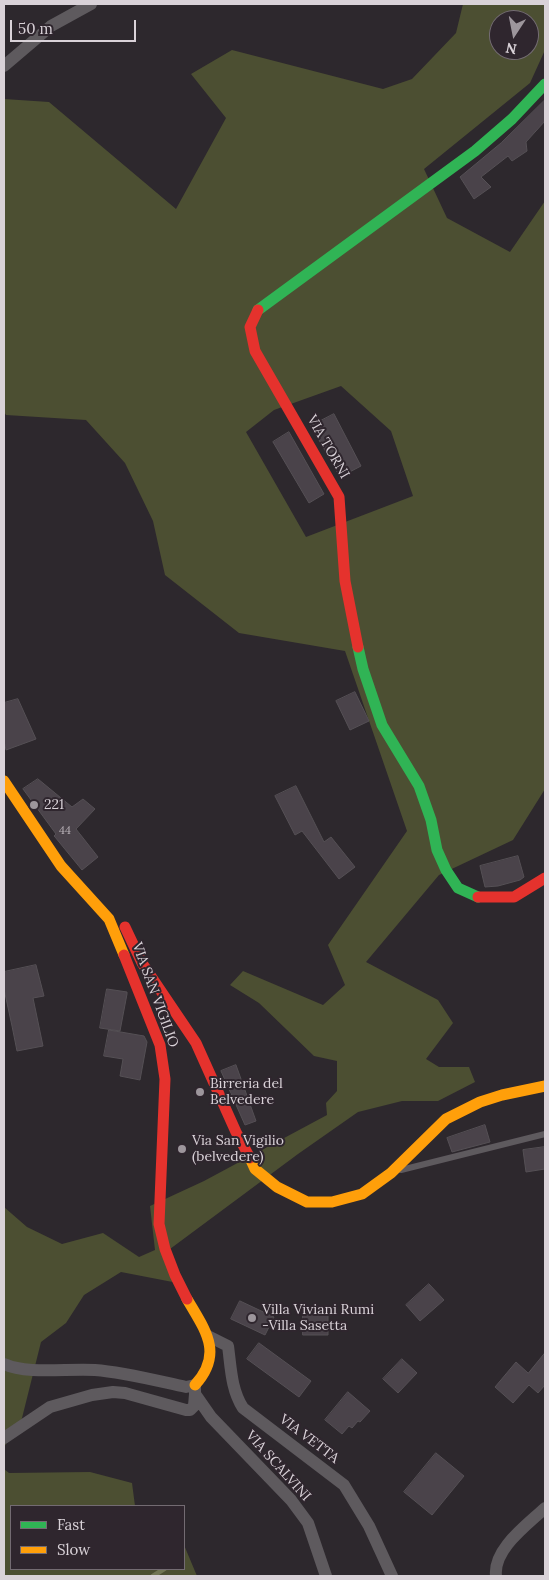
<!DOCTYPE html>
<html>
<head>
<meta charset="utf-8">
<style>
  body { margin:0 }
  #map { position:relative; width:549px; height:1580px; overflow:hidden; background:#2d282d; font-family:Lora,serif }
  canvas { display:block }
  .frame { position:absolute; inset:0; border:5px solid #d9d2d8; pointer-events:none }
  .legend { position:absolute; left:10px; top:1505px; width:175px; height:65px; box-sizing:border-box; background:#2f262e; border:1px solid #736b72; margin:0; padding:6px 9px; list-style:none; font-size:15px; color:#d9d2d8 }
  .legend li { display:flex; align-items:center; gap:10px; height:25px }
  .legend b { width:25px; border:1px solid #736b72 }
  .north { position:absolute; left:489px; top:10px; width:50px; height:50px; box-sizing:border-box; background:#2f262e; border:1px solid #736b72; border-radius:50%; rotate:191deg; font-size:14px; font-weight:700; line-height:20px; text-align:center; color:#d9d2d8 }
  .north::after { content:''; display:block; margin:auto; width:18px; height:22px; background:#9d969c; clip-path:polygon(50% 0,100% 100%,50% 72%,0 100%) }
  .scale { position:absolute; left:10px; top:20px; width:126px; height:22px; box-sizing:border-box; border:2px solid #d9d2d8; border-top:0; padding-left:6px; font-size:15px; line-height:18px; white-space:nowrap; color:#d9d2d8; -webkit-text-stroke:4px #2f262e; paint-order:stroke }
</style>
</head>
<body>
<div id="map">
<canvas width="549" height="1580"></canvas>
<div class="frame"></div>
<ul class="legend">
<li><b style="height:6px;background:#30b455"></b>Fast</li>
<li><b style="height:6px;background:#ff9f0a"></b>Slow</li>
</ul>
<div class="north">N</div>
<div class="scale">50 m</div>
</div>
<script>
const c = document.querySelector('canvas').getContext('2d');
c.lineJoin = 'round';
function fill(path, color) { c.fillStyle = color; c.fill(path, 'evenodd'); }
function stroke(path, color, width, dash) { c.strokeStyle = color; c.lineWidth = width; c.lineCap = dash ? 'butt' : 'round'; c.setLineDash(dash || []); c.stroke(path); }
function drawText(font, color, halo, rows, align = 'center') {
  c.font = font + ' Lora,serif'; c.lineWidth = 4; c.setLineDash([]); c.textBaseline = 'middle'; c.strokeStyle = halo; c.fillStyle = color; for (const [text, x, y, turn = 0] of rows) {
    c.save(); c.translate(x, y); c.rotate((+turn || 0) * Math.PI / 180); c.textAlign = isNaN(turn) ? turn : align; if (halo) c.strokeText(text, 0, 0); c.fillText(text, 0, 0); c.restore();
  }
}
fill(new Path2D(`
  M463 4H545V50L530 83 424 169 447 218 510 252 545 201V789L513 840 439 875 366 962 438 1000 453 1023 426 1059 439 1067H469L475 1082 438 1101H402L358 1112 298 1154 170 1249 183 1284 121 1272 84 1295 66 1323 41 1342 21 1422 4 1447V1207L27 1227 62 1244 103 1233 139 1257 155 1250 150 1206 204 1181 327 1115 326 1103 337 1091V1061L314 1056 259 1003 230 985 243 971 323 1005 345 985 328 945 407 831 345 651 239 633 165 575 153 521 125 463 86 420 6 415 4 412V99L49 102 176 209 226 118 191 74 232 50 383 89 412 79 456 33ZM499 20H529V50H499ZM341 386 391 431 413 496 306 537 246 432 274 410Z
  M4 1469 9 1473 90 1472 132 1483 135 1506H11V1569H184V1545L197 1576H4Z`), '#4c4f32');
stroke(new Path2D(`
  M153 1576 164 1569`), '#717554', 5);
const building = new Path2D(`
  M545 100V121L526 142 527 151 512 161 508 156 481 177 491 187 474 199 460 177 501 143Z
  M334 414 361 466 340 477 311 426Z
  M289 432 324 494 309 503 273 442Z
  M355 692 369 721 350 730 336 701Z
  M18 699 36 739 6 750 4 741V703Z
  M38 779 72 807 83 799 95 809 76 829 98 857 82 870 55 837 54 836 56 834 23 789Z
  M296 786 324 842 331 837 355 867 339 879 302 831 295 835 275 796Z
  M518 856 524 877 520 880 498 886 485 887 480 866Z
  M36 965 44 996 33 998 43 1046 17 1051 12 1026 4 989V972Z
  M107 989 127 992V994L120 1031 100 1028Z
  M109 1030 144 1036 147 1042 140 1080 120 1076 123 1059 104 1056Z
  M236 1065 256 1121 245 1125 221 1071Z
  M485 1125 490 1142 452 1152 447 1138Z
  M545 1147V1169L526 1172 523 1150Z
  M429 1284 444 1300 420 1321 406 1305Z
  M240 1301 274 1317 265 1335 231 1319Z
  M303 1313H328V1335H303Z
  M259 1343 311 1381 299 1397 247 1359Z
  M545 1353V1385L538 1393 529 1385 513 1403 495 1387 516 1362 528 1373Z
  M402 1359 417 1373 398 1393 383 1379Z
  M348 1392 370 1411 360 1422 358 1421 352 1428 349 1426 342 1434 325 1420Z
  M436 1453 464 1476 432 1515 404 1492Z`);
fill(building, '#4a434a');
stroke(building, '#555055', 1);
stroke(new Path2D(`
  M401 1170 545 1134`), '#5e5a5e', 6);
stroke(new Path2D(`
  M4 66 51 26 91 4
  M208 1336 228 1346C231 1368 231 1389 243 1408L344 1485 369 1526 392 1576
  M4 1364C28 1375 68 1368 95 1370 123 1372 158 1381 186 1387L195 1385V1394L211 1417 291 1500 308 1523 326 1576
  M4 1438 50 1407 92 1395 113 1392 125 1393 186 1410H190L194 1406 195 1394
  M496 1576C493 1549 527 1525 545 1508`), '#5e5a5e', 12);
stroke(new Path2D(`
  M258 310 475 151 512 119 545 84
  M358 647 363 669 382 725 419 786 431 820 437 850 446 870 458 888 478 897`), '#30b455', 11);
stroke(new Path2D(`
  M4 781 61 866 109 919 124 955
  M250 1158 255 1169 277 1187 307 1202H332L362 1194 391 1173 446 1119 480 1102 502 1095 545 1086
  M187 1299C205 1330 224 1353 195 1385`), '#ff9f0a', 11);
stroke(new Path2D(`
  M258 310 250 327 255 351 339 497 345 581 358 647
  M478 897H514L545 878
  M125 927 142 963 196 1043 236 1132 250 1158
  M124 955 160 1045 165 1079 159 1224 165 1249 175 1275 187 1299`), '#e5322d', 11);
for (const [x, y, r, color] of [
  [34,805,5,"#9d969c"],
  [200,1092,5,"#9d969c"],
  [182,1149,5,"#9d969c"],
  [252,1318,5,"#9d969c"]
]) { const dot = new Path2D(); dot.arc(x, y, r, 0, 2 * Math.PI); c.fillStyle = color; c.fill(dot); stroke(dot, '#2f262e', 2); }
drawText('11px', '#b5aeb4', null, [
  ["44",65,831]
]);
drawText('14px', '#d9d2d8', '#2f262e', [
  ["VIA TORNI",328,447,60],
  ["VIA SAN VIGILIO",155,995,70],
  ["VIA VETTA",309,1439,37],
  ["VIA SCALVINI",278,1466,48]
]);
drawText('14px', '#d9d2d8', '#2f262e', [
  ["221",44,805],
  ["Birreria del",210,1084],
  ["Belvedere",210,1100],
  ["Via San Vigilio",192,1141],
  ["(belvedere)",192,1157],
  ["Villa Viviani Rumi",262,1310],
  ["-Villa Sasetta",262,1326]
], 'left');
</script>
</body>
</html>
